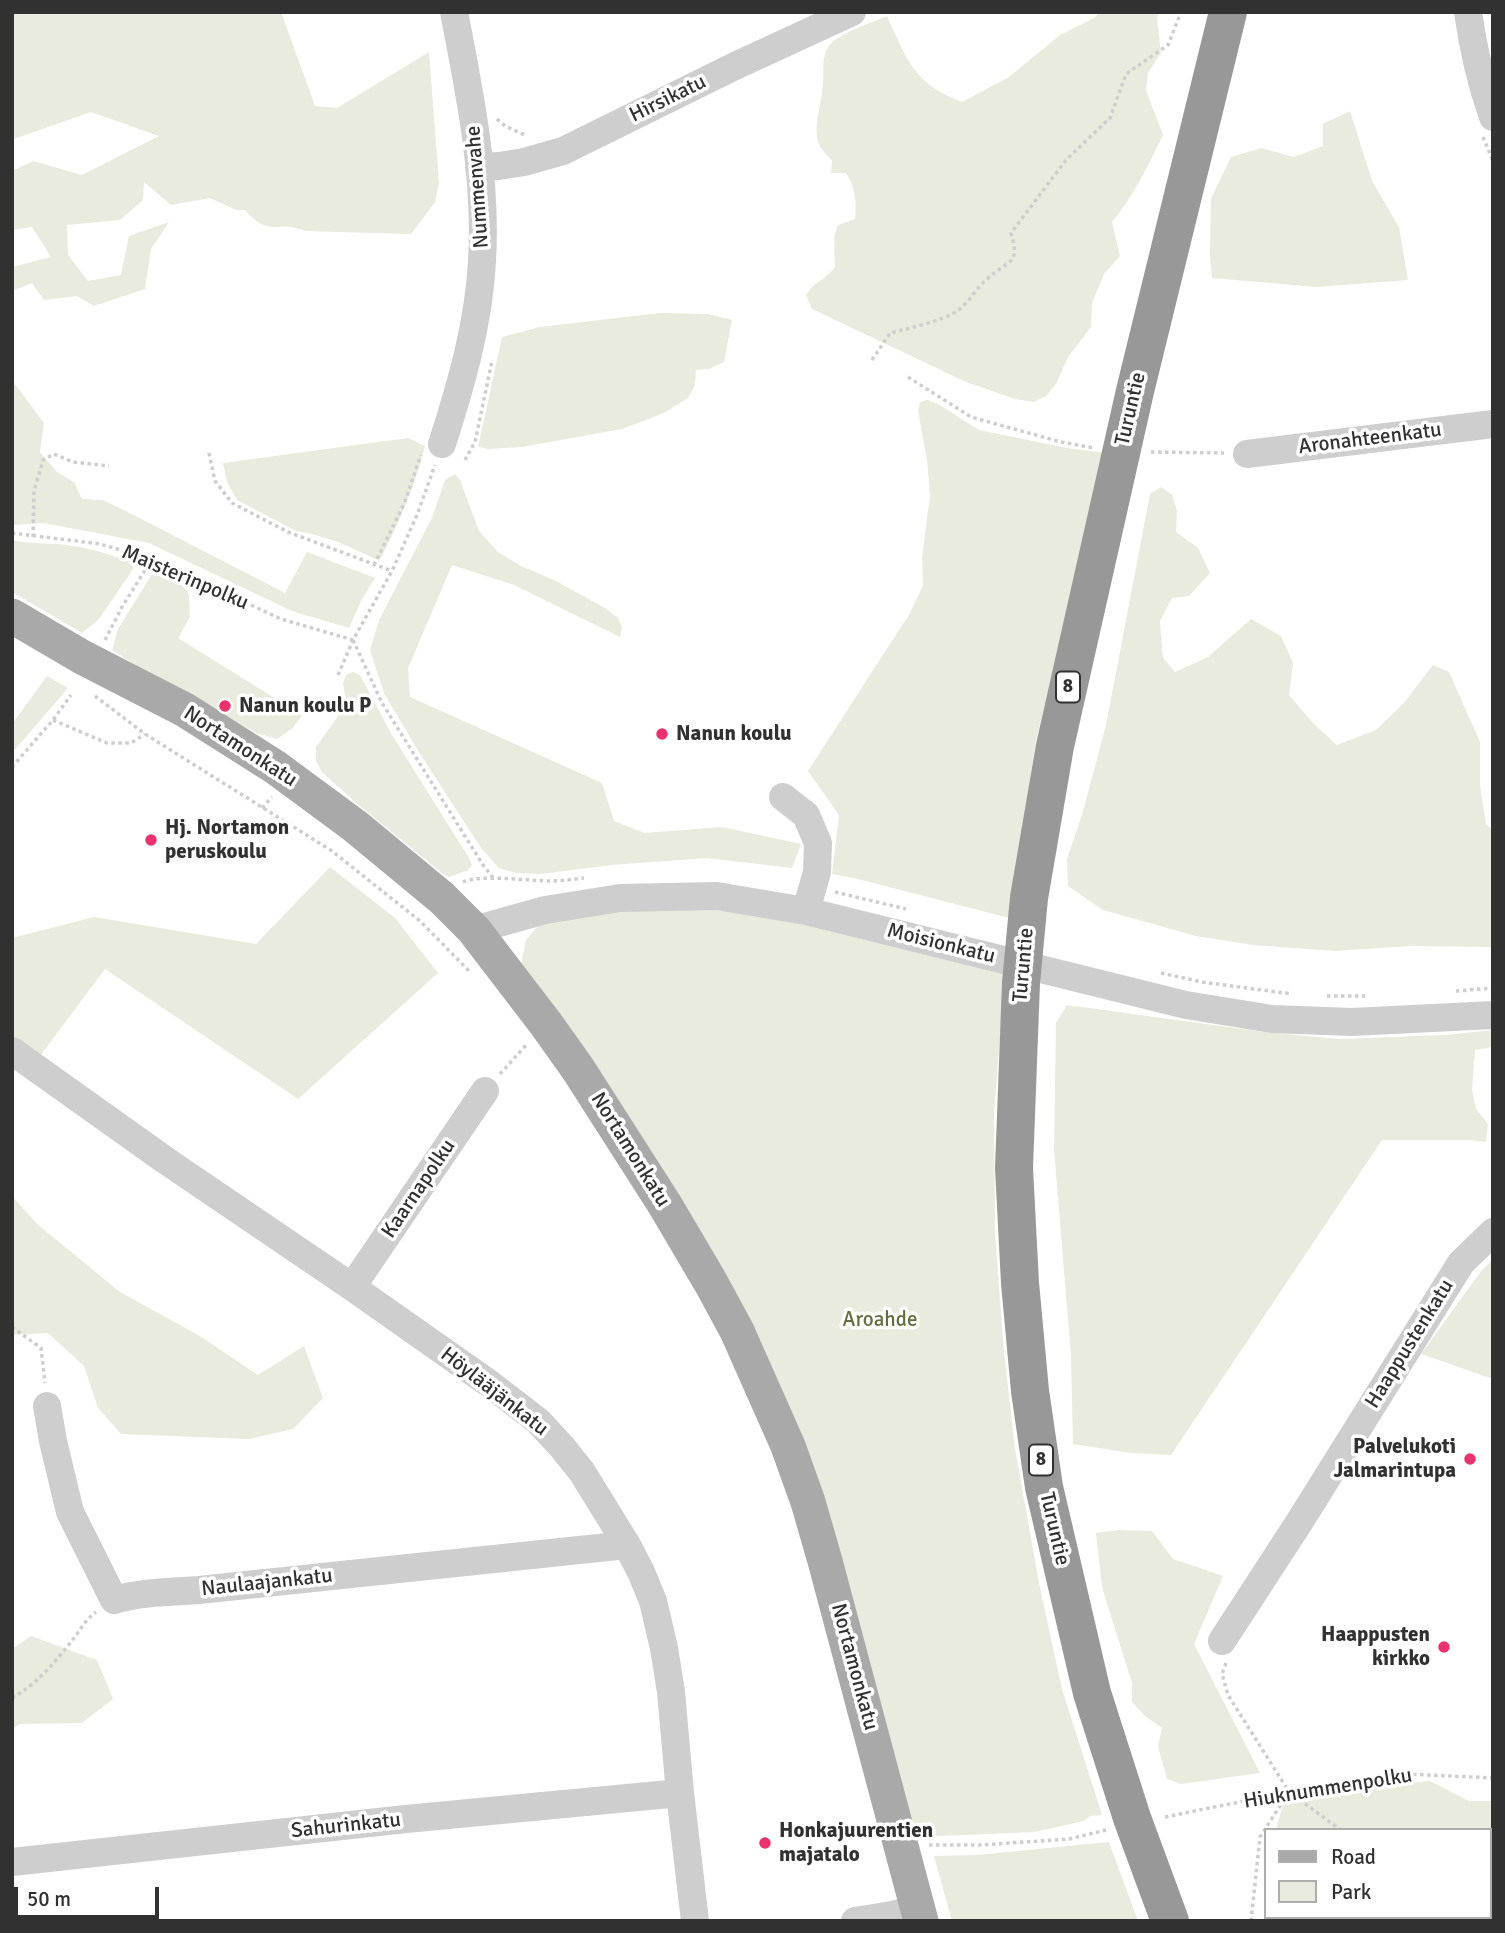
<!DOCTYPE html>
<html>
<head>
<meta charset="utf-8">
<style>
  body { margin:0 }
  #map { position:relative; width:1505px; height:1933px; overflow:hidden; background:#fff; font-family:Signika,sans-serif }
  canvas { display:block }
  .frame { position:absolute; inset:0; border:14px solid #313131; pointer-events:none }
  .legend { position:absolute; left:1264px; top:1828px; width:228px; height:91px; box-sizing:border-box; background:#fff; border:2px solid #adadad; margin:0; padding:9px 12px; list-style:none; font-size:21px; color:#313131 }
  .legend li { display:flex; align-items:center; gap:14px; height:35px }
  .legend b { width:35px; border:2px solid #adadad }
  .scale { position:absolute; left:14px; top:1887px; width:145px; height:32px; box-sizing:border-box; border:4px solid #313131; border-top:0; padding-left:9px; font-size:21px; line-height:24px; white-space:nowrap; color:#313131; -webkit-text-stroke:5px #fff; paint-order:stroke }
</style>
</head>
<body>
<div id="map">
<canvas width="1505" height="1933"></canvas>
<div class="frame"></div>
<ul class="legend">
<li><b style="height:9px;background:#a9a9a9"></b>Road</li>
<li><b style="height:19px;background:#e8ebdd"></b>Park</li>
</ul>
<div class="scale">50 m</div>
</div>
<script>
const c = document.querySelector('canvas').getContext('2d');
c.lineJoin = 'round';
function fill(path, color) { c.fillStyle = color; c.fill(path, 'evenodd'); }
function stroke(path, color, width, dash) { c.strokeStyle = color; c.lineWidth = width; c.lineCap = dash ? 'butt' : 'round'; c.setLineDash(dash || []); c.stroke(path); }
function drawText(font, color, halo, rows, align = 'center') {
  c.font = font + ' Signika,sans-serif'; c.lineWidth = 7; c.setLineDash([]); c.textBaseline = 'middle'; c.strokeStyle = halo; c.fillStyle = color; for (const [text, x, y, turn = 0] of rows) {
    c.save(); c.translate(x, y); c.rotate((+turn || 0) * Math.PI / 180); c.textAlign = isNaN(turn) ? turn : align; if (halo) c.strokeText(text, 0, 0); c.fillText(text, 0, 0); c.restore();
  }
}
fill(new Path2D(`
  M12 12H281L315 106 337 108 429 52 439 183 435 202 411 234 305 231C275 218 272 240 245 210H236L210 198 171 205 144 182 143 200 120 220 67 225 68 255 88 281 121 275 129 236 169 222 151 249 145 289 94 306 77 296 44 300 32 283 12 291V267L51 257 32 227 12 230V171L33 161 82 175 159 136 91 112 14 139 12 137Z
  M1100 12H1159L1157 18 1161 53 1148 73 1146 90 1163 135C1148 166 1134 195 1112 222L1120 256 1104 274 1092 303 1091 327 1068 357 1056 384 1046 396 1034 402 1015 399 966 382 812 309 806 295C814 282 825 280 835 267L834 237 838 225 855 219C857 203 855 186 846 173H831L832 160C825 154 819 147 817 138 815 119 822 102 823 83 824 71 821 57 829 46 840 32 872 23 887 16 907 60 914 84 962 102L1009 77 1060 35 1094 18Z
  M1350 111 1372 181 1399 227 1408 280 1317 287 1212 278 1210 255 1211 199 1231 157 1261 148 1294 157 1323 146V124Z
  M660 313 708 314 732 320 724 362 709 369 696 370 695 385 688 398 664 413 622 429 522 447 489 449 478 447 502 337 540 327Z
  M12 380 44 423 40 452 57 472 74 482 82 499 102 500 122 509 285 593 307 552 375 578 362 599 349 628 292 611 149 543 44 523 12 525Z
  M927 400 938 404 979 430 1067 448 1106 453 1036 740 1009 918 858 879 832 874 839 815 808 771 910 613 923 585 922 557 930 496 927 460 918 411 920 402Z
  M408 438 425 446C415 486 399 522 381 558L378 560 338 542 312 534 296 531 237 500 227 482 223 463Z
  M455 474 460 480 479 531 498 552 521 566 554 580 605 608 618 618 622 627 620 637 514 585 452 565 408 668 410 697 602 783 614 821 645 833 722 827 801 844 792 868 707 858 611 865 541 874 516 873 499 868 481 848 417 749 384 693 370 650 379 620 432 518 445 480Z
  M1161 487 1172 495 1177 511 1176 532 1198 548 1210 573 1189 596 1172 598 1160 621 1163 658 1175 672 1208 657 1251 619 1281 636 1293 663 1289 695 1313 723 1337 745 1376 730 1404 703 1433 665 1449 672 1480 742V786L1486 824 1493 830V947L1408 946 1335 951 1253 945 1196 936 1103 910 1068 886 1067 859 1082 815 1106 725 1150 494Z
  M12 540C32 545 53 542 73 546 94 549 113 556 133 562V569L99 619 82 633 12 592Z
  M154 571 166 574 181 582 189 595 190 617 178 638 302 715 293 728 277 739 256 733 178 687 142 669 112 650 118 629Z
  M353 672 360 675 392 735 469 858 472 865 468 870 449 877 443 874 355 802 322 772 316 761V747L341 712 346 702 343 683 346 675Z
  M47 676 68 688 12 753V724Z
  M330 867 395 918 438 973 298 1099 105 969 40 1056 12 1037V938L94 917 256 944Z
  M645 908 733 911 816 927 1005 973 994 1113 995 1235 1004 1352 1015 1449 1040 1588 1062 1689 1102 1815 1090 1816 1084 1821 1034 1832 915 1837 832 1528 521 965 526 940 538 926 579 914Z
  M1067 1005 1264 1032 1340 1039 1445 1035 1493 1030V1047L1475 1050 1472 1090 1476 1109 1488 1124 1486 1142 1469 1140H1382L1171 1455 1131 1453 1073 1444 1071 1356 1054 1149 1056 1023Z
  M12 1196 37 1224 120 1292 200 1336 258 1375 304 1346 323 1398 293 1429 249 1439 121 1434 98 1408 84 1366 48 1333 12 1335Z
  M1493 1260V1379L1421 1354 1482 1270Z
  M1118 1530 1152 1531 1173 1559 1223 1576 1194 1644 1260 1773 1181 1784 1167 1779 1158 1746 1162 1728 1145 1716 1132 1702V1683L1102 1587 1096 1533Z
  M31 1636 97 1660 113 1699 82 1723 20 1724 12 1729V1649Z
  M1430 1781 1469 1801H1493V1921H1342L1337 1917H1489V1830H1276L1284 1801 1349 1788Z
  M1109 1842 1138 1921H952L934 1856 977 1855Z`), '#e8ebdd');
stroke(new Path2D(`
  M497 119 505 126 527 136
  M1483 137 1493 161
  M872 360 890 333C907 329 945 320 957 311 969 303 976 288 987 279 1007 260 1021 266 1011 233L1066 160 1110 118 1126 74 1168 45 1181 12
  M908 377 971 417 1061 442 1094 448
  M1151 452 1224 453
  M209 453 215 481 232 503 288 532 392 571
  M465 460 475 442 492 361
  M12 533 100 544 152 559 281 619 353 640
  M33 537 34 491 43 460 54 454 73 462 109 466
  M374 565 404 504 421 455
  M105 640 122 607 152 559
  M353 640 382 703 483 865 494 879
  M338 675 353 640 392 571 417 515 435 465
  M95 696 145 734 332 851 420 921 471 973
  M53 720 107 743H131L145 734
  M12 767 53 720 71 695
  M262 808 272 797
  M463 882C480 874 530 881 551 881 562 881 573 879 584 878
  M835 892 906 909
  M1161 973 1202 982 1292 994
  M1456 991 1493 988
  M1327 996H1365
  M500 1074 528 1043
  M12 1327 41 1348 45 1383
  M1226 1663 1222 1674 1228 1695 1289 1792 1341 1830
  M12 1698C36 1685 57 1660 74 1638 81 1629 86 1619 96 1612
  M1165 1817 1289 1792 1408 1774 1493 1778
  M929 1845H981L1069 1839 1106 1830
  M1479 1917 1487 1921
  M1251 1921 1260 1837 1289 1792`), '#cecece', 3.5, [3.5, 3.5]);
stroke(new Path2D(`
  M1468 12C1473 48 1481 83 1493 117
  M479 167 499 166 524 162 563 151 735 66 852 12
  M442 444C461 385 479 323 482 261 487 178 470 94 454 12
  M1247 454 1493 424
  M783 797 806 815 818 843 817 872 806 911
  M474 930 545 910 620 898 717 896 806 911 1186 1005 1272 1019 1352 1022 1493 1015
  M12 1051 165 1160 352 1287 490 1384 538 1421 562 1447 582 1472 627 1545 641 1572 653 1601 664 1648 671 1692 680 1793 695 1921
  M352 1287 485 1091
  M47 1406 53 1441 70 1512 114 1600C142 1592 170 1592 199 1590L627 1545
  M1222 1641 1300 1521 1461 1263 1493 1232
  M12 1862 406 1819 680 1793
  M855 1921 892 1915 918 1908`), '#cecece', 28);
stroke(new Path2D(`
  M12 616 82 657 185 710 275 767 355 826 442 898 474 930 546 1024 578 1069 665 1205 711 1283 737 1331 788 1446 808 1502 825 1561 921 1921`), '#a9a9a9', 35);
stroke(new Path2D(`
  M1170 1921 1132 1818 1092 1693 1044 1487 1030 1391 1020 1283 1014 1168 1021 983 1029 898 1055 746 1135 391 1228 12`), '#989898', 38);
for (const [x, y, r, color] of [
  [225,706,7,"#e9336f"],
  [662,734,7,"#e9336f"],
  [151,840,7,"#e9336f"],
  [1470,1459,7,"#e9336f"],
  [1444,1647,7,"#e9336f"],
  [765,1843,7,"#e9336f"]
]) { const dot = new Path2D(); dot.arc(x, y, r, 0, 2 * Math.PI); c.fillStyle = color; c.fill(dot); stroke(dot, '#fff', 2.5); }
for (const [x, y, w] of [
  [1068,687,24],
  [1041,1460,24]
]) { const box = new Path2D(); box.roundRect(x - w / 2, y - 15.5, w, 31, 5); c.fillStyle = '#fff'; c.fill(box); stroke(box, '#313131', 2); }
drawText('bold 19px', '#313131', null, [
  ["8",1068,687],
  ["8",1041,1460]
]);
drawText('21px', '#313131', '#fff', [
  ["Hirsikatu",668,99,-26],
  ["Nummenvahe",478,187,-94],
  ["Turuntie",1131,409,-77],
  ["Aronahteenkatu",1370,439,-7],
  ["Maisterinpolku",185,578,23],
  ["Nortamonkatu",240,747,33],
  ["Moisionkatu",941,944,14],
  ["Turuntie",1024,965,-85],
  ["Nortamonkatu",630,1150,58],
  ["Kaarnapolku",419,1189,-56],
  ["Haappustenkatu",1410,1344,-58],
  ["Höylääjänkatu",494,1392,38],
  ["Turuntie",1054,1529,77],
  ["Naulaajankatu",267,1583,-6],
  ["Nortamonkatu",854,1667,75],
  ["Hiuknummenpolku",1328,1789,-9],
  ["Sahurinkatu",346,1826,-6]
]);
drawText('bold 21px', '#313131', '#fff', [
  ["Nanun koulu P",239,706],
  ["Nanun koulu",676,734],
  ["Hj. Nortamon",165,828],
  ["peruskoulu",165,852],
  ["Palvelukoti",1456,1447,"right"],
  ["Jalmarintupa",1456,1471,"right"],
  ["Haappusten",1430,1635,"right"],
  ["kirkko",1430,1659,"right"],
  ["Honkajuurentien",779,1831],
  ["majatalo",779,1855]
], 'left');
drawText('21px', '#616f3d', '#fff', [
  ["Aroahde",880,1320]
]);
</script>
</body>
</html>
